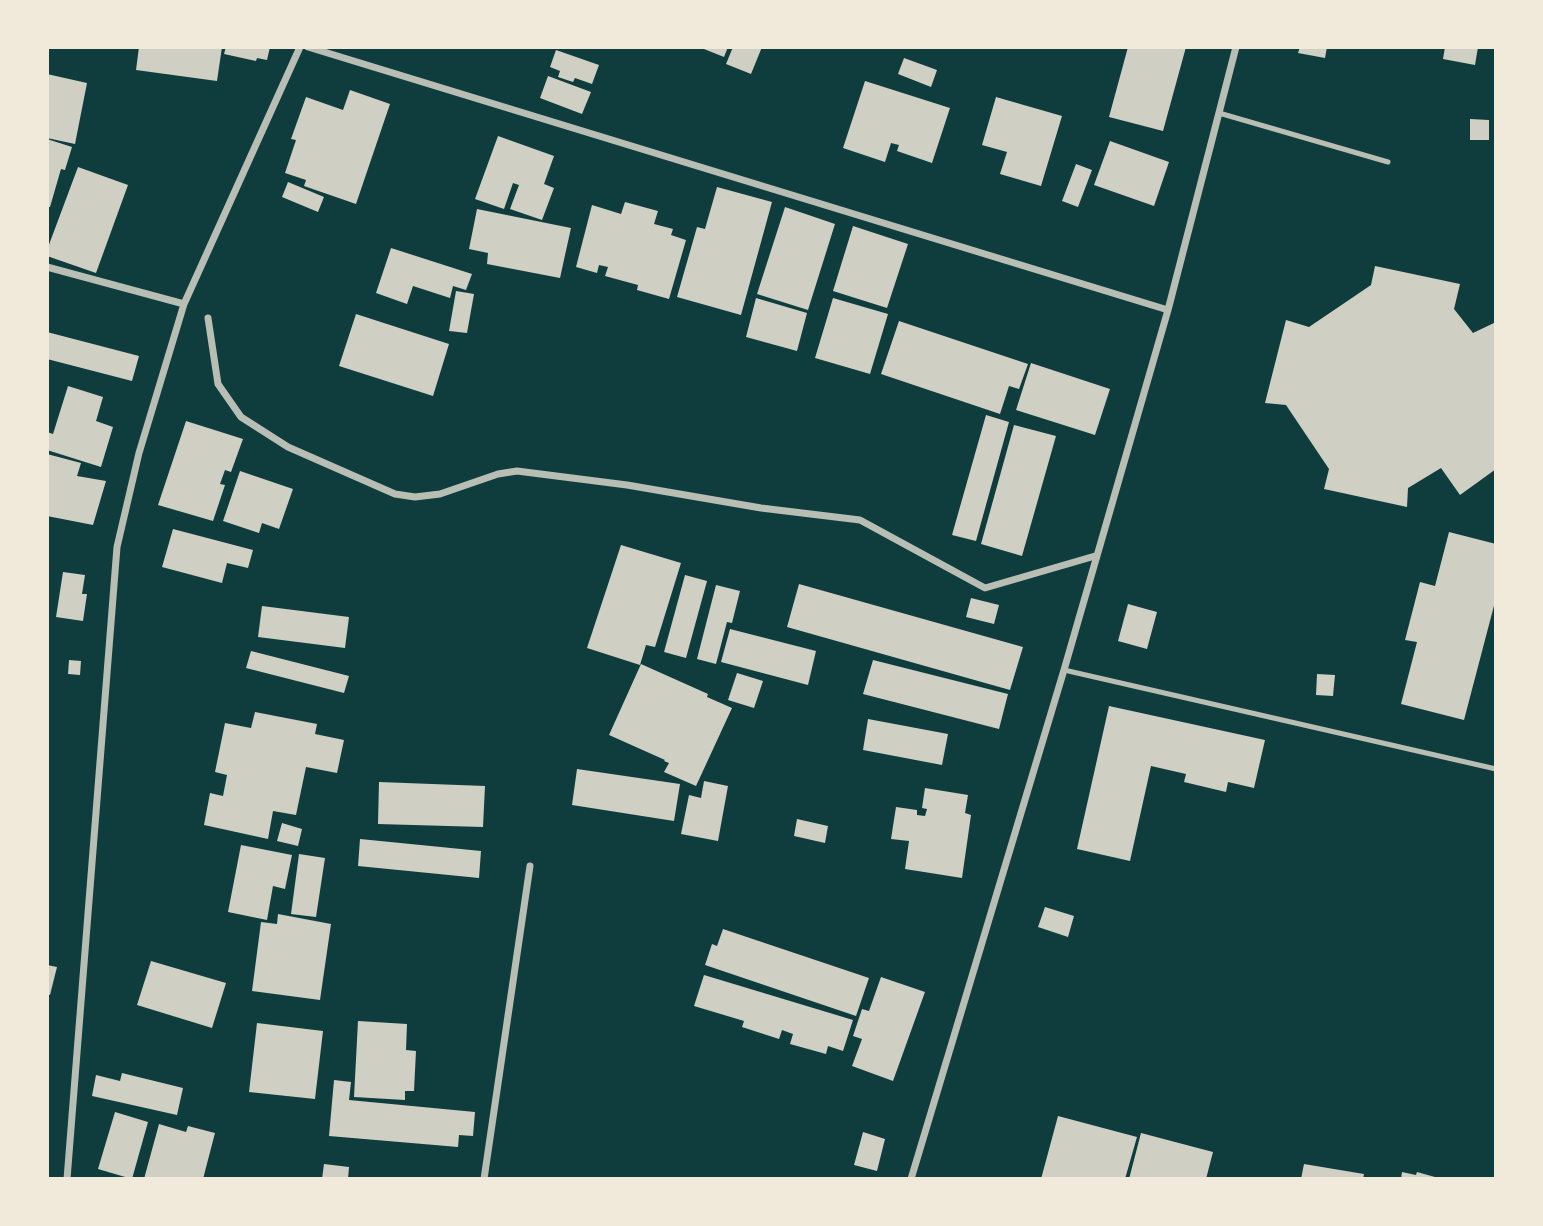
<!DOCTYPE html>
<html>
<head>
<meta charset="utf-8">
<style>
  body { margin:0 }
  #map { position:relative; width:1543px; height:1226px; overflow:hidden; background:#0f3d3e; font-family:Inter,sans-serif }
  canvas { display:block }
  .frame { position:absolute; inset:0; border:49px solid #f1e9da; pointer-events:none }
</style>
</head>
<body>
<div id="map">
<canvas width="1543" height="1226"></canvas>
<div class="frame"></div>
</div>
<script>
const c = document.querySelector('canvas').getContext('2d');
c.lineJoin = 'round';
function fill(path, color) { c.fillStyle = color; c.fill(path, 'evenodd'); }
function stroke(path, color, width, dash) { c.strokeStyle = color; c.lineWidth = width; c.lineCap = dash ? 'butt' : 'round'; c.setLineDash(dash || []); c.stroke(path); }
fill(new Path2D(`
  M139 47H222L217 81 136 70Z
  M226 47H270L267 60 257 58 256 61 224 54Z
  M699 47H728L724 57Z
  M733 47H762L751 74 726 64Z
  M1128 47H1186L1163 131 1109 117Z
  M1300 47H1327L1325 58 1298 53Z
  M1445 47H1478L1475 65 1443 59Z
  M556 50 599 65 592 84 575 78 573 82 558 77 560 71 550 67Z
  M904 58 937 70 931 87 898 74Z
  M47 74 87 83 75 144 47 138Z
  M548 76 591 92 582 114 540 98Z
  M865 81 950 108 932 163 897 151 899 145 891 143 885 162 843 148Z
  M350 90 390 104 356 204 304 186 306 180 285 173 296 140 291 139 306 97 343 110Z
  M996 97 1062 116 1041 186 1000 174 1007 152 982 145Z
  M1470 119 1489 120V140H1470Z
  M498 136 554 156 544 184 554 188 542 220 510 209 519 185 513 183 504 209 475 199Z
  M47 139 72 147 65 170 61 169 50 207H47Z
  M1110 141 1169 162 1154 206 1094 185Z
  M1076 164 1092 170 1078 207 1062 201Z
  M78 167 128 185 96 273 47 256V250Z
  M288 182 324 197 318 212 282 197Z
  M717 187 772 202 741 315 677 297 697 227 705 229Z
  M625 202 658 211 654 224 673 229 671 235 686 240 669 299 637 290 638 285 605 276 608 267 599 265 597 273 576 267 592 205 621 214Z
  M785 207 835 224 808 310 757 294Z
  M477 209 571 228 560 278 487 264 488 253 469 249Z
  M853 226 908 244 887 308 833 291Z
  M391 248 472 274 466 290 453 286 450 298 413 286 407 304 376 293Z
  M1375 266 1460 284 1454 309 1473 333 1496 322V469L1460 495 1441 468 1408 488 1407 507 1324 489 1329 469 1286 405 1265 403 1286 320 1309 327 1371 285Z
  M456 291 474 294 467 333 449 331Z
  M756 298 807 313 797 351 746 337Z
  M833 298 888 314 870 374 815 358Z
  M356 314 449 344 433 396 339 366Z
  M899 321 1028 364 1019 389 1009 386 1000 414 881 374Z
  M47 332 139 356 132 381 47 359Z
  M1031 363 1110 389 1095 435 1016 410Z
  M68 386 103 397 96 421 113 427 101 467 47 450V432L53 434Z
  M986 415 1009 422 976 541 952 535Z
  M186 421 243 439 231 472 225 470 220 484 225 485 213 521 158 505Z
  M1014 425 1056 436 1022 556 981 544Z
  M47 454 81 463 77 476 106 481 93 525 47 516Z
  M240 471 293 489 279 529 262 523 259 533 223 521Z
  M173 529 253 550 248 568 227 563 222 583 162 567Z
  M1449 532 1496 544V598L1464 720 1401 704 1417 642 1405 640 1420 582 1435 586Z
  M621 545 681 563 655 647 646 645 640 665 587 648Z
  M63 572 85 575 82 594H87L83 621 56 617Z
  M685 575 707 581 686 658 664 652Z
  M799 584 1023 647 1010 690 787 627Z
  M716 585 740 591 732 623 727 622 716 664 697 659Z
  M971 598 999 605 994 624 966 617Z
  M1128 604 1157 612 1147 649 1118 641Z
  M262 606 349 617 345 648 258 637Z
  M730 629 816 651 808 685 721 662Z
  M251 651 349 676 344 693 246 668Z
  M69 660 81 661 80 675 68 674Z
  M873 660 1008 694 999 729 863 694Z
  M641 664 708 694 707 697 732 708 696 786 664 772 669 763 664 761 665 760 609 735Z
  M737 673 763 681 754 708 728 700Z
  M1317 674 1335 675 1333 696 1316 695Z
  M1109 706 1265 740 1254 788 1228 782 1226 792 1184 782 1186 774 1151 766 1130 861 1077 849Z
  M255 712 317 724 315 734 344 740 337 773 306 767 296 815 273 811 268 839 204 825 210 793 223 796 227 775 215 772 225 723 251 728Z
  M868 719 948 734 942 765 863 750Z
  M577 769 680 784 674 821 572 805Z
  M704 781 728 786 718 841 681 834 689 795 701 798Z
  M379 782 485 786 483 827 378 824Z
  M925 788 968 795 965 813 971 815 962 878 905 869 909 841 891 839 896 807 917 810V815L925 816 927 809 922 808Z
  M797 819 828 826 825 843 794 836Z
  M282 823 302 829 298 846 277 841Z
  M360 839 481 851 479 878 358 866Z
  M241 845 292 855 285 889 273 886 267 920 228 912Z
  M299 854 325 858 316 917 291 914Z
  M1045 907 1074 916 1068 937 1038 927Z
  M278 914 331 924 320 1000 252 991 261 922 277 924Z
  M723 929 869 978 856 1016 705 965 712 944 717 946Z
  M151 961 226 983 212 1028 137 1005Z
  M47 965 57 967 50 995 47 994Z
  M704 975 853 1020 843 1051 828 1046 826 1054 790 1044 793 1034 782 1030 779 1039 742 1027 744 1021 694 1006Z
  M881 977 925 992 893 1081 852 1066 862 1039 853 1036 862 1009 869 1011Z
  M358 1021 407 1024 406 1050 416 1051 414 1091H405V1100L354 1097Z
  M257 1023 323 1031 315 1099 249 1092Z
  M122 1073 183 1088 177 1115 92 1096 96 1075 120 1081Z
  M334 1080 351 1082 349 1100 475 1112 473 1136 459 1135 458 1147 329 1136Z
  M115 1112 148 1122 132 1179 98 1169Z
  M1058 1116 1137 1137 1125 1179H1041Z
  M159 1124 186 1132 188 1126 215 1133 203 1179H144Z
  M863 1132 885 1139 877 1171 854 1165Z
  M1141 1133 1213 1152 1206 1179H1129Z
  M324 1164 349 1167 348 1179H322Z
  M1304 1164 1364 1174 1363 1179H1301Z
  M1402 1172 1416 1175 1417 1172 1442 1179H1401Z`), '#cfcfc3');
stroke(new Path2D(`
  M1219 113 1388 162
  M1064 670 1496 769`), '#b8beb3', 5);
stroke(new Path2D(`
  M308 47 1168 310
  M47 267 184 304
  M208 318 218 384 241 417 288 447 395 494 415 497 440 494 498 474 517 471 627 485 761 508 860 520 985 588 1095 556
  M67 1179 117 547 139 453 184 304 300 47
  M484 1179 530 866
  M911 1179 1064 670 1168 310 1236 47`), '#b8beb3', 7);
</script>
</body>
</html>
